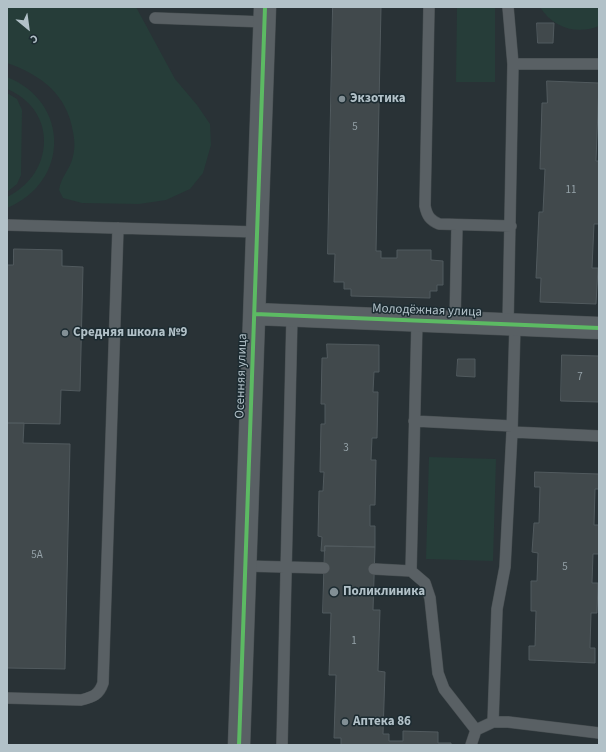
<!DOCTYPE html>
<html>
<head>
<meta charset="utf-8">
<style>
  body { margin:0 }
  #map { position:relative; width:606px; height:752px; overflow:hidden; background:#293236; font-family:"Source Sans 3",sans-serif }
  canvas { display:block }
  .frame { position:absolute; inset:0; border:8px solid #b2c1c8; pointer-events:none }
  .north { position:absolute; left:8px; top:8px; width:40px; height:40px; -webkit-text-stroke:3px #1c2b31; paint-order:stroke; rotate:151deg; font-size:11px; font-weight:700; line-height:16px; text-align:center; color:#b2c1c8 }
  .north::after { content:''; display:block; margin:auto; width:14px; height:18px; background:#b2c1c8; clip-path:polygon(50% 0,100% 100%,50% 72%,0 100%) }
</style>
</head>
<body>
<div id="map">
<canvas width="606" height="752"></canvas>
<div class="frame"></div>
<div class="north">С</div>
</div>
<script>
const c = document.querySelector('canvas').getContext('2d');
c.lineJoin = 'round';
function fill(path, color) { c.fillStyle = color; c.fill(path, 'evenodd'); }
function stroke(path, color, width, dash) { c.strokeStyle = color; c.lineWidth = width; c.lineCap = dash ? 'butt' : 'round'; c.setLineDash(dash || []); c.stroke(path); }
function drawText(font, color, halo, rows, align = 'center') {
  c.font = font + ' "Source Sans 3",sans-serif'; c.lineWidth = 3; c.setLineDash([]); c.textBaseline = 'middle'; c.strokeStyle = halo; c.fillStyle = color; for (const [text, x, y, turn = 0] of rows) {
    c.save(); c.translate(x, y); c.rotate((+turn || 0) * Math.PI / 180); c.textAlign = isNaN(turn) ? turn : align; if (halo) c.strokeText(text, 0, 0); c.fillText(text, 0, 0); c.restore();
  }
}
fill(new Path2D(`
  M7 7H136L175 79 197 105 210 124 211 145 203 173 190 189 166 200 139 204 82 203 63 198 59 190C61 177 68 172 72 160 75 151 75 142 73 132 67 94 41 75 7 63Z
  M540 7H599V26C577 35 553 28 540 7Z
  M457 8H495V82H456Z
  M7 77C70 102 70 182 7 208V197C55 174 58 110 7 89Z
  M7 93 17 99 22 110 21 175 17 184 7 192Z
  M429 457 496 459 493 561 426 559Z`), '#263d39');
const building = new Path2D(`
  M333 7H381L376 251H381V258H397V250H431V260L443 261V285H437V291H430V298L351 296V289H344V282H334L335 254H328Z
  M537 23H554L553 43H538Z
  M547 81 599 83 596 161H599V224H594L592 268H598L596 304 540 302 541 278H536L539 212H543L545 169H540L542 103H547Z
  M14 249 62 250V266L83 267 80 391 61 390 60 424 7 423V265H13Z
  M327 344 379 345V372H374L373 392H378L377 438H372L371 460H376L375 505H370V526H375V547L325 546V551H321L322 537 318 536 319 491H323L324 472H320L321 424H325V404H321L322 358H327Z
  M562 355 599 356V402L561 401Z
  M458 359H475V377L457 376Z
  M7 423H24L23 443 70 444 65 669 7 668Z
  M535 472 599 474V489H595L594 525H599V554H593L592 583H598L597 613H591L590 648H595V663L529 660V646H535L536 611H531V581H537L538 553 532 552 534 523H539L540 487H535Z
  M325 546 375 547 373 610H380L378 671 385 672 383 734H389V741H403V731L438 732V743H451V745H341V738H334L336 675H329L331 613H323Z`);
fill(building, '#41494c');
stroke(building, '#515a5e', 1);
const lane = new Path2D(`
  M429 7 425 206C427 216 430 220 439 224L511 226
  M508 7 513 64
  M155 18 265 22
  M7 225 257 232
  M417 321 411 571 425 583 430 598 438 673 444 689 476 730
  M455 322 457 225
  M508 324 513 64H599
  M414 421 512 426
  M512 432 599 436
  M245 566 324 568
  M374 569 411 571
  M7 698 81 700C93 697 99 695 103 683L118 228
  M493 722 497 609 505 567 512 432 515 325
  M282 745 292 316
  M471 745 476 730 493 722H508L599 733`);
const street = new Path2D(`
  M255 314 599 328
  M239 745 265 7`);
stroke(lane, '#474e51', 12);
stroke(street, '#474e51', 23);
stroke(lane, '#596064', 11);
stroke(street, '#596064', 22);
stroke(new Path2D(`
  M255 314 599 328
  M239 745 265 7`), '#5cba63', 4);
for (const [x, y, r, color] of [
  [342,99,4,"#828f95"],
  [65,333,4,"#828f95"],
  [334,592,5,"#828f95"],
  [345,722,4,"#828f95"]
]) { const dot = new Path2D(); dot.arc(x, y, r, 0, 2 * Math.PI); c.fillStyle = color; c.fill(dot); stroke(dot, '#1c2b31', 1.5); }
drawText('11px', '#96a3a9', null, [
  ["5",355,128],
  ["11",571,191],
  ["7",580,378],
  ["3",346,449],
  ["5А",37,556],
  ["5",565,568],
  ["1",354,642]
]);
drawText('bold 13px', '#b2c1c8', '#1c2b31', [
  ["Экзотика",350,99],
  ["Средняя школа №9",73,333],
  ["Поликлиника",343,592],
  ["Аптека 86",353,722]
], 'left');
drawText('13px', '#b2c1c8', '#1c2b31', [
  ["Молодёжная улица",427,311,2],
  ["Осенняя улица",242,376,-88]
]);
</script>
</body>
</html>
